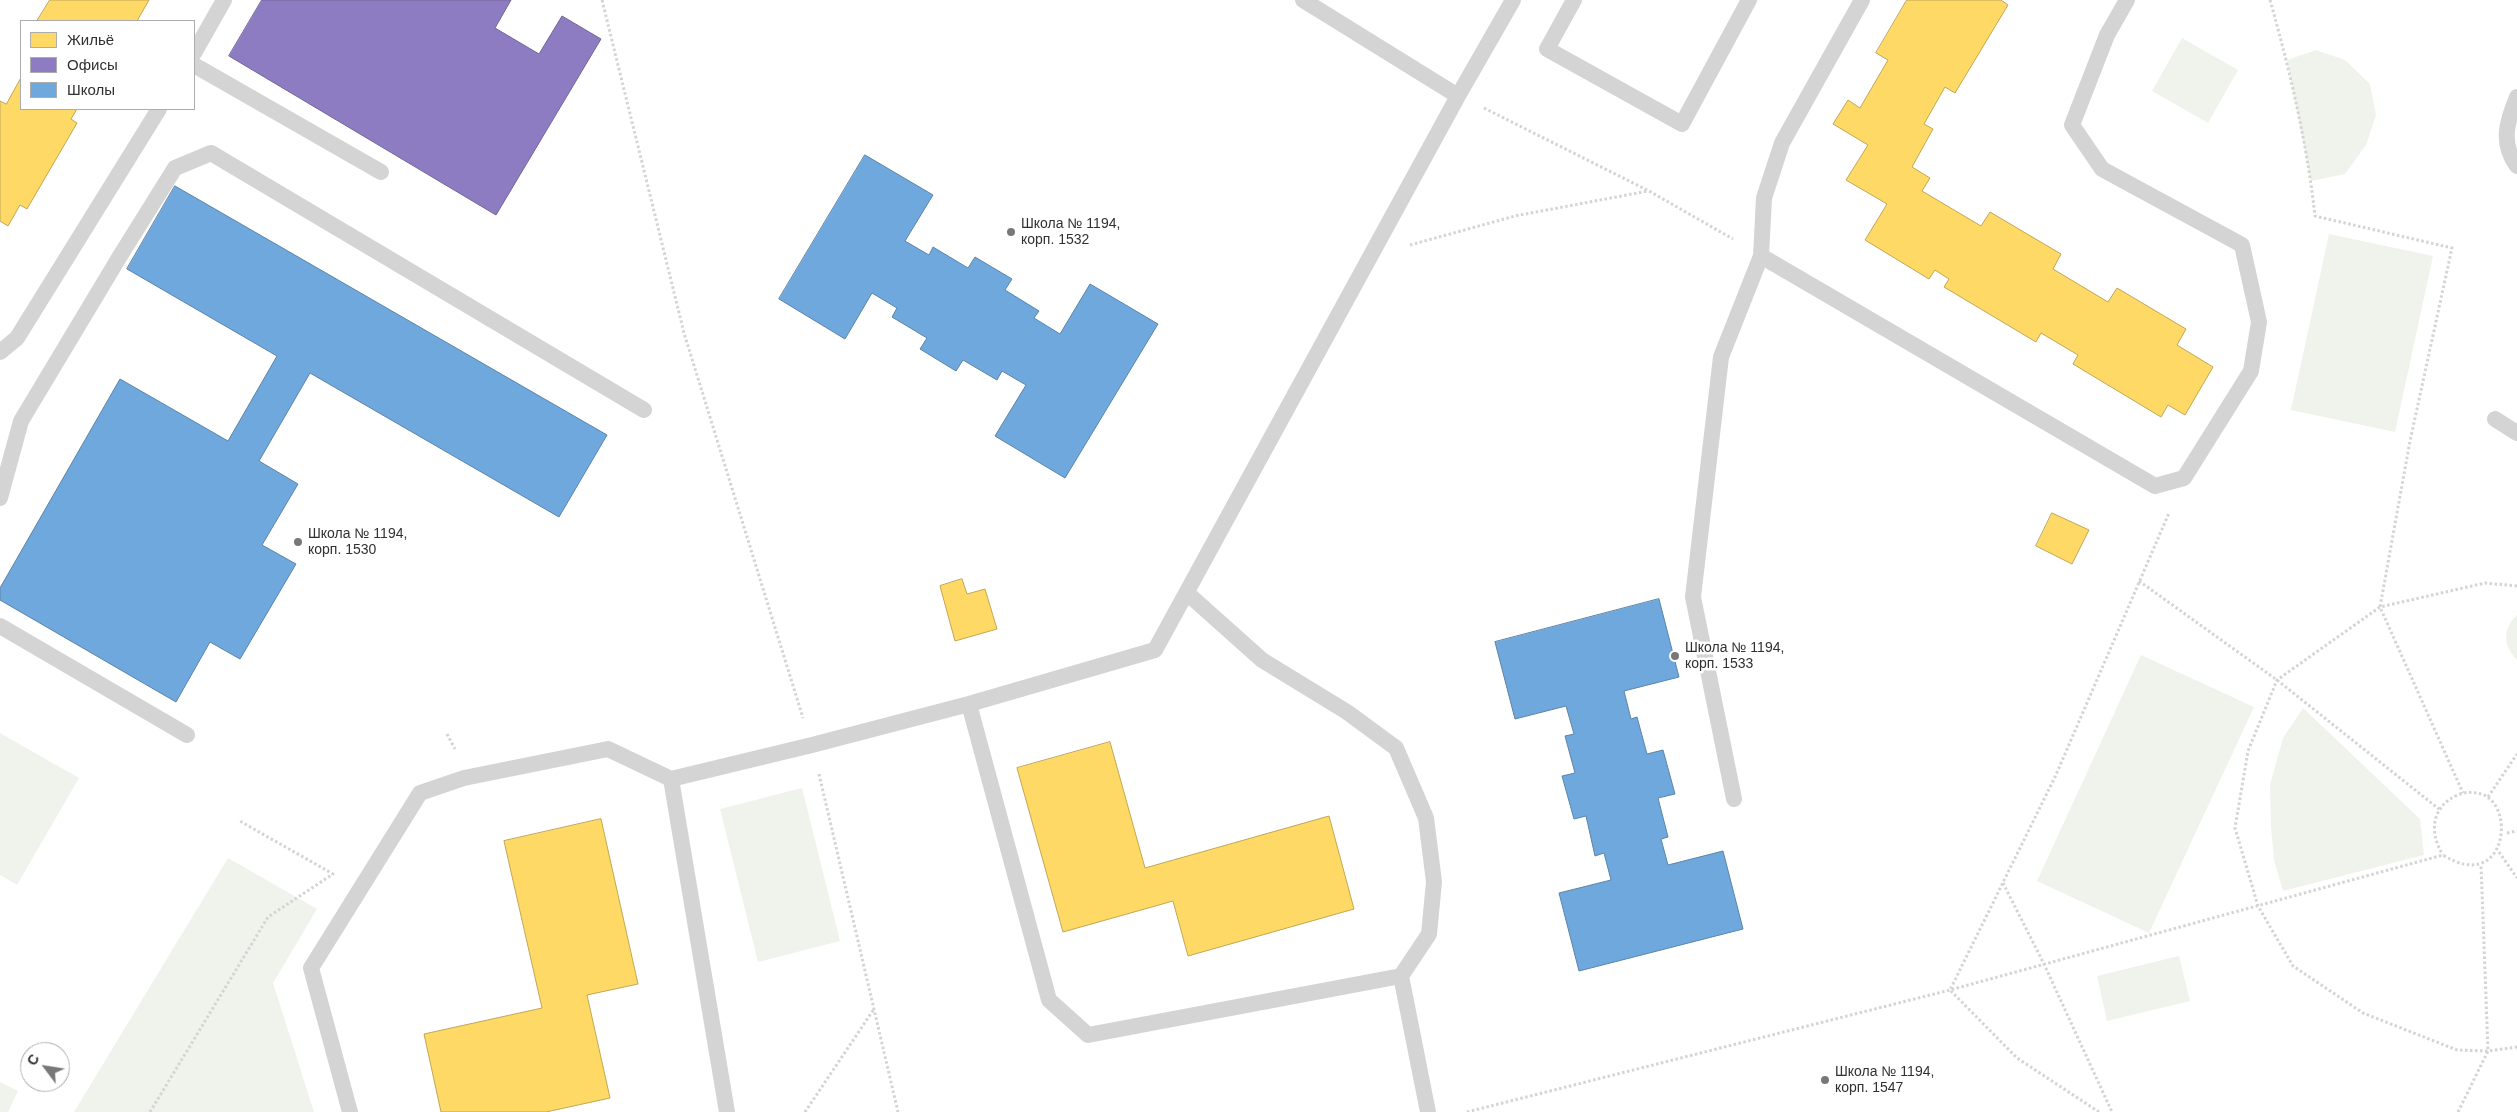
<!DOCTYPE html>
<html>
<head>
<meta charset="utf-8">
<style>
  body { margin:0 }
  #map { position:relative; width:2517px; height:1112px; overflow:hidden; background:#fff; font-family:Arial,sans-serif }
  canvas { display:block }
  .legend { position:absolute; left:20px; top:20px; width:175px; height:90px; box-sizing:border-box; background:#fff; border:1px solid #acacac; margin:0; padding:6px 9px; list-style:none; font-size:15px; color:#303030 }
  .legend li { display:flex; align-items:center; gap:10px; height:25px }
  .legend b { width:25px; border:1px solid #acacac }
  .north { position:absolute; left:20px; top:1042px; width:50px; height:50px; box-sizing:border-box; background:#fff; border:1px solid #acacac; border-radius:50%; rotate:301deg; font-size:14px; font-weight:700; line-height:20px; text-align:center; color:#303030 }
  .north::after { content:''; display:block; margin:auto; width:18px; height:22px; background:#787878; clip-path:polygon(50% 0,100% 100%,50% 72%,0 100%) }
</style>
</head>
<body>
<div id="map">
<canvas width="2517" height="1112"></canvas>
<ul class="legend">
<li><b style="height:14px;background:#ffd966"></b>Жильё</li>
<li><b style="height:14px;background:#8e7cc3"></b>Офисы</li>
<li><b style="height:14px;background:#6fa8dc"></b>Школы</li>
</ul>
<div class="north">С</div>
</div>
<script>
const c = document.querySelector('canvas').getContext('2d');
c.lineJoin = 'round';
function fill(path, color) { c.fillStyle = color; c.fill(path, 'evenodd'); }
function stroke(path, color, width, dash) { c.strokeStyle = color; c.lineWidth = width; c.lineCap = dash ? 'butt' : 'round'; c.setLineDash(dash || []); c.stroke(path); }
function drawText(font, color, halo, rows, align = 'center') {
  c.font = font + ' Arial,sans-serif'; c.lineWidth = 5; c.setLineDash([]); c.textBaseline = 'middle'; c.strokeStyle = halo; c.fillStyle = color; for (const [text, x, y, turn = 0] of rows) {
    c.save(); c.translate(x, y); c.rotate((+turn || 0) * Math.PI / 180); c.textAlign = isNaN(turn) ? turn : align; if (halo) c.strokeText(text, 0, 0); c.fillText(text, 0, 0); c.restore();
  }
}
fill(new Path2D(`
  M2182 38 2238 70 2208 123 2152 91Z
  M2316 50 2345 60 2370 84 2376 115 2366 145 2345 174 2311 181 2287 60Z
  M2329 234 2433 256 2395 432 2291 410Z
  M2517 615V660C2503 646 2502 629 2517 615Z
  M2141 655 2254 707 2149 933 2037 881Z
  M2303 708 2420 819 2424 855 2283 891 2274 860 2271 827 2270 785 2283 738Z
  M0 733 79 778 17 885 0 875Z
  M802 788 840 941 758 962 720 809Z
  M228 858 317 909 273 983 314 1112H74Z
  M2179 956 2190 1001 2107 1021 2097 976Z
  M0 1082 18 1091 8 1112H0Z`), '#eff3ec');
const homes = new Path2D(`
  M50 0H149L137 21H37Z
  M1907 0H2001L2008 5 1955 93 1945 87 1924 124 1933 129 1912 167 1930 178 1922 191 1981 226 1990 212 2061 254 2053 269 2108 302 2117 288 2186 329 2177 345 2213 367 2185 415 2168 405 2161 417 2073 364 2078 355 2041 333 2036 342 1944 287 1949 279 1935 270 1929 279 1865 240 1887 204 1846 180 1868 145 1833 124 1848 100 1860 108 1888 60 1876 53Z
  M21 78V109H77L71 119 77 123 27 209 20 205 8 226 0 221V101L6 104Z
  M2052 513 2089 530 2072 564 2036 546Z
  M962 579 967 594 985 589 997 629 955 641 940 586Z
  M1110 742 1145 868 1329 816 1354 909 1188 956 1173 901 1063 932 1017 768Z
  M601 819 638 984 587 995 610 1098 546 1112H441L424 1034 542 1008 504 841Z`);
fill(homes, '#ffd966');
stroke(homes, '#c1a656', 1);
const offices = new Path2D(`
  M262 0H511L495 28 539 54 562 16 601 39 496 215 229 56Z`);
fill(offices, '#8e7cc3');
stroke(offices, '#726597', 1);
const schools = new Path2D(`
  M865 155 933 195 905 241 929 255 933 247 968 268 975 257 1012 279 1005 290 1039 311 1034 318 1060 334 1090 284 1158 324 1065 478 995 436 1026 385 1002 371 997 380 963 360 956 371 920 349 927 338 892 317 897 308 872 293 845 339 779 299Z
  M175 186 607 435 559 517 310 373 259 461 298 484 262 545 296 564 240 659 210 642 176 702 0 600V588L120 379 228 441 277 356 127 269Z
  M1659 599 1679 677 1624 691 1631 719 1637 717 1647 754 1663 750 1675 794 1658 798 1668 837 1661 839 1668 865 1723 851 1743 929 1579 971 1559 893 1611 880 1604 853 1595 856 1586 816 1574 819 1562 776 1575 773 1565 736 1574 734 1566 706 1515 719 1495 642Z`);
fill(schools, '#6fa8dc');
stroke(schools, '#5c84a8', 1);
stroke(new Path2D(`
  M602 0 684 333 803 718
  M2270 0C2290 71 2307 143 2315 216L2452 248 2410 441 2380 607 2463 793
  M1484 108 1649 191 1733 239
  M1410 245 1515 216 1648 191
  M2139 581 2277 680 2439 809
  M2517 586 2485 583 2380 607 2277 680 2248 751 2235 828 2258 906 2293 966 2363 1013 2457 1050 2488 1051 2517 1047
  M447 734 455 749
  M819 774 898 1112
  M2488 797 2517 754
  M2507 833 2517 831
  M2499 852 2517 878
  M2003 883 2044 964 2112 1112
  M150 1112 268 917 333 874 238 820
  M805 1112 874 1009
  M1467 1112 1950 990 2443 855C2503 893 2517 811 2484 795 2475 792 2466 791 2458 795 2431 806 2429 833 2443 855
  M2099 1112 2017 1058 1950 990 2055 777 2169 513
  M2458 1112 2488 1051 2481 865`), '#d4d4d4', 3, [2.5, 2.5]);
stroke(new Path2D(`
  M1303 0 1458 96
  M1574 0 1547 49 1682 124 1749 0
  M1862 0 1782 143 1764 198 1761 256 2155 486 2184 478 2251 371 2259 322 2242 245 2102 169 2072 125 2107 35 2127 0
  M194 53 224 0
  M194 65 381 172
  M2517 97C2507 121 2500 143 2517 166
  M0 352 17 338 159 109
  M2495 419 2517 433
  M0 498 21 421 120 256 175 168 211 153 644 410
  M0 626 187 735
  M969 704 1049 1000 1088 1035 1401 976 1429 934 1434 882 1426 818 1396 748 1347 712 1262 660 1187 593
  M671 779 727 1112
  M1734 799 1693 597 1721 357 1761 256
  M1401 976 1428 1112
  M350 1112 311 968 420 793 464 778 608 749 671 779 812 745 969 704 1155 650 1458 96 1513 0`), '#d4d4d4', 16);
for (const [x, y, r, color] of [
  [1011,232,5,"#787878"],
  [298,542,5,"#787878"],
  [1675,656,5,"#787878"],
  [1825,1080,5,"#787878"]
]) { const dot = new Path2D(); dot.arc(x, y, r, 0, 2 * Math.PI); c.fillStyle = color; c.fill(dot); stroke(dot, '#fff', 2); }
drawText('14px', '#303030', '#fff', [
  ["Школа № 1194,",1021,224],
  ["корп. 1532",1021,240],
  ["Школа № 1194,",308,534],
  ["корп. 1530",308,550],
  ["Школа № 1194,",1685,648],
  ["корп. 1533",1685,664],
  ["Школа № 1194,",1835,1072],
  ["корп. 1547",1835,1088]
], 'left');
</script>
</body>
</html>
